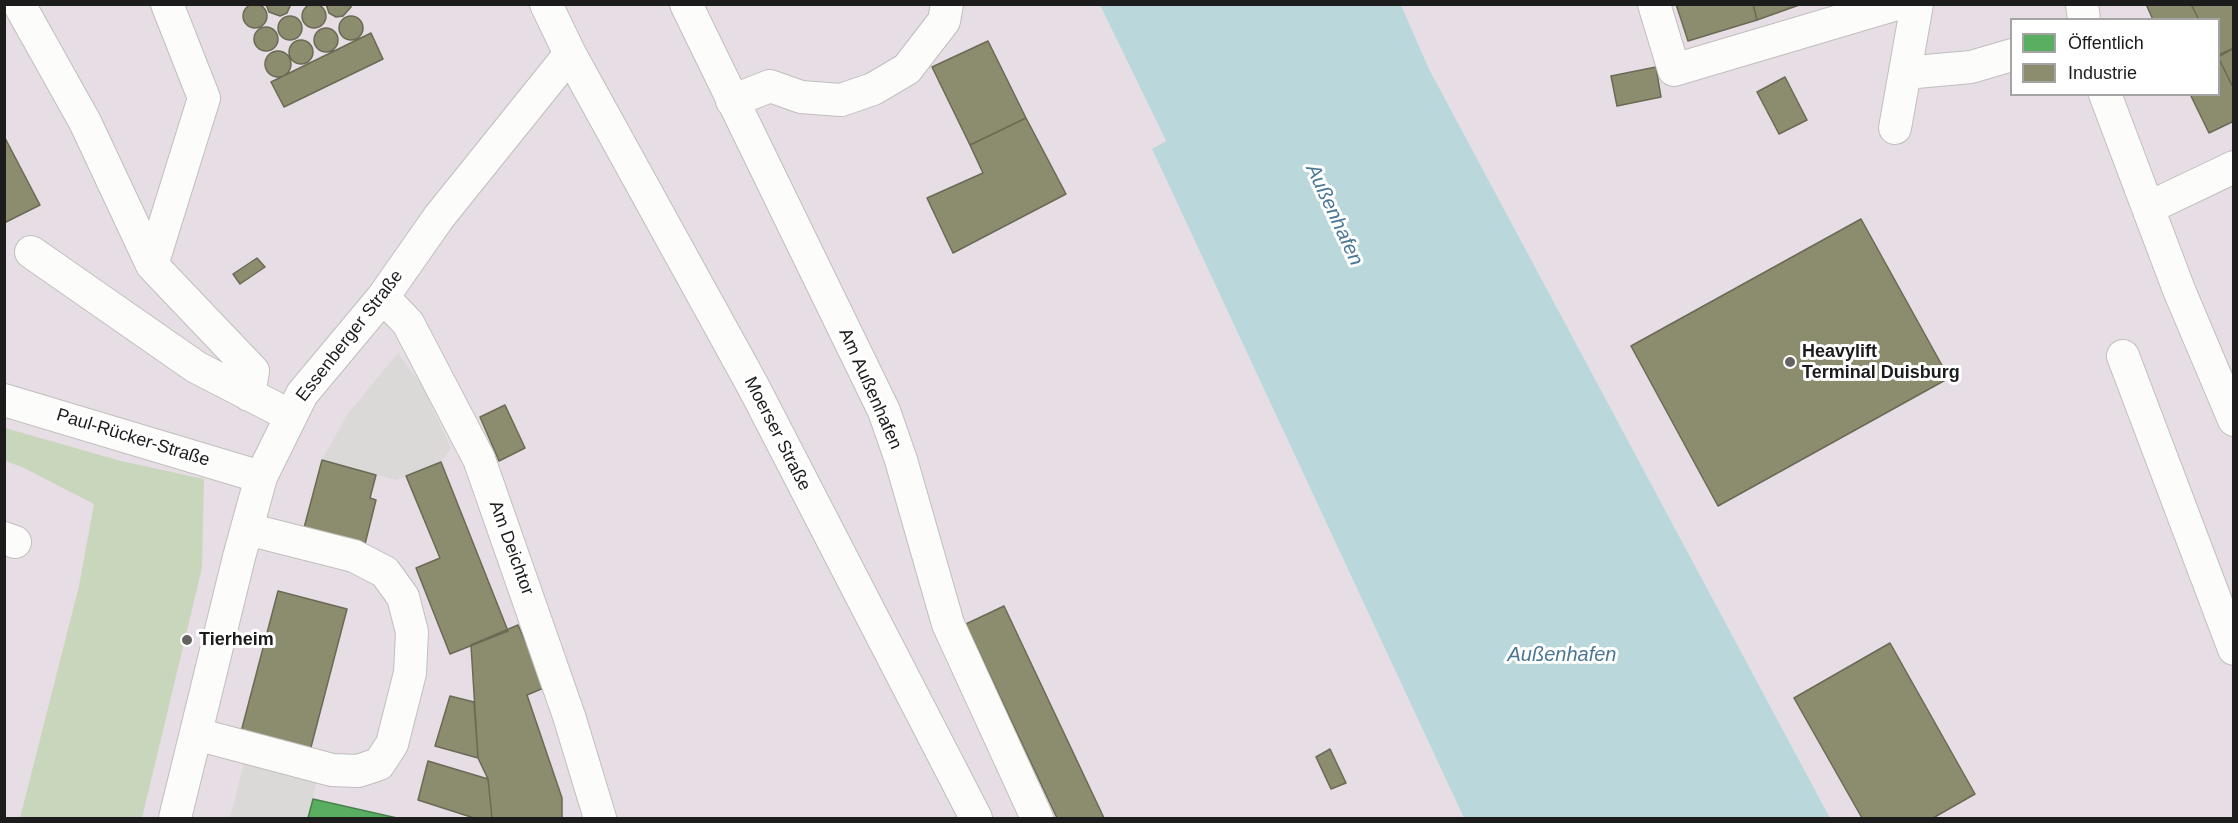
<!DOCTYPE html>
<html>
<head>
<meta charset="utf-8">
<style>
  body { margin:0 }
  #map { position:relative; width:2238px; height:823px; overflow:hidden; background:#eae8e5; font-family:Helvetica,sans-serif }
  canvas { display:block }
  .frame { position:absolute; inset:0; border:6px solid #1c1c1c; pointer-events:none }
  .legend { position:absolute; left:2010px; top:18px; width:210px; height:78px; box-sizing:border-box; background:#fff; border:2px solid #a4a4a4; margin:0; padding:8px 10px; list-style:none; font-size:18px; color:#1c1c1c }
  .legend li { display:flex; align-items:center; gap:12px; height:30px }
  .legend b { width:30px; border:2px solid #a4a4a4 }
</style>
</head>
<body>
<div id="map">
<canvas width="2238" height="823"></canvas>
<div class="frame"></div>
<ul class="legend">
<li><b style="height:16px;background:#5aae61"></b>Öffentlich</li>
<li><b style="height:16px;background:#8c8c6e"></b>Industrie</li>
</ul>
</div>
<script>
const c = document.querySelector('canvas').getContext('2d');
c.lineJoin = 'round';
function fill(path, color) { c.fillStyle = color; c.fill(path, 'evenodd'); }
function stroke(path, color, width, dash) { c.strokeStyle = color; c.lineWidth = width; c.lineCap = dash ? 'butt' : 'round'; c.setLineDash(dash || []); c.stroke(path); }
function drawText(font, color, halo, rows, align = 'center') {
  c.font = font + ' Helvetica,sans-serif'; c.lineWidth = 6; c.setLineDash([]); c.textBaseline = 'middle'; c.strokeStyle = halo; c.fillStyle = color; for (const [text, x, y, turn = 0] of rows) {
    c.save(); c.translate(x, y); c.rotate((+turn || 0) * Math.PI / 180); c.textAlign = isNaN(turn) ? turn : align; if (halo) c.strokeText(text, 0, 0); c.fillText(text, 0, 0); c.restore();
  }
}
fill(new Path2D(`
  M5 4 1100 5 1166 142 1152 149 1464 818H5Z
  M1401 5H2233V818H1830L1429 69ZM2012 20H2218V94H2012Z`), '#e7dde4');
fill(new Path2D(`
  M5 428 121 461 204 479 202 568 142 818H20L79 586 94 504 22 467 5 461Z`), '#c8d7bb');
fill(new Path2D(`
  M398 353 422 386 451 448 441 462 396 480 322 460 347 415Z
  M244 763 317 780 308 818H230Z`), '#dad9d8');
fill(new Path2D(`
  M1100 5H1401L1429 69 1830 818H1464L1152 149 1166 141Z`), '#bad8dc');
const public = new Path2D(`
  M313 799 397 818H308Z`);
fill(public, '#5aae61');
stroke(public, '#47824c', 1.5);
const industry = new Path2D(`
  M243 16a12 12 0 1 1 24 0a12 12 0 1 1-24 0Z
  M302 16a12 12 0 1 1 24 0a12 12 0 1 1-24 0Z
  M266 4H291L287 13 280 16 269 12Z
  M326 4H351V7L343 16 336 17 329 13Z
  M1676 4H1753L1757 20 1688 41Z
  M1753 4H1802L1757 20Z
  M2146 4H2191L2199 20H2153Z
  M2191 4H2234V48L2218 55V20H2199Z
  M339 28a12 12 0 1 1 24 0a12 12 0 1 1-24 0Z
  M278 28a12 12 0 1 1 24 0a12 12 0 1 1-24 0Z
  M254 39a12 12 0 1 1 24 0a12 12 0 1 1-24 0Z
  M314 40a12 12 0 1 1 24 0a12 12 0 1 1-24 0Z
  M371 33 383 59 284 107 271 82Z
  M289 52a12 12 0 1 1 24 0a12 12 0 1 1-24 0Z
  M988 41 1026 118 970 145 932 67Z
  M2234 48V89L2218 57Z
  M265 64a13 13 0 1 1 26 0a13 13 0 1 1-26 0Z
  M2218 57 2234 89V121L2209 133 2190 94H2218Z
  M1656 67 1661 97 1617 106 1611 76Z
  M1785 77 1807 120 1779 134 1757 92Z
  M1026 118 1066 194 953 253 927 198 983 173 970 145Z
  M4 136 40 205 4 223Z
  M1861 219 1949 378 1718 506 1631 346Z
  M257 258 265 267 240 284 233 274Z
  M505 405 525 448 499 461 480 417Z
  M322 460 376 475 370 498 376 500 365 544 304 528Z
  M441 462 508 631 450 654 416 568 440 558 406 476Z
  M278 591 347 609 310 751 241 732Z
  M1004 606 1104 818H1057L966 624Z
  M518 625 546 687 527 695 562 798V818H492L488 779 478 758 471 645Z
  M1890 643 1975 794 1933 818H1862L1794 698Z
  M450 696 474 702 478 758 435 746Z
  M1330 749 1346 783 1331 789 1316 757Z
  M428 761 488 779 492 818H474L418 800Z`);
fill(industry, '#8c8c6e');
stroke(industry, '#6a6a55', 1.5);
const minor = new Path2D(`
  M19 4 85 122 152 265 253 371 249 395
  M546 4 570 54 753 386 976 818
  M686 4 884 411 901 460 948 624 1037 818
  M1654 4 1674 70 1897 4
  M2082 4 2084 20
  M1905 73 1971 67 2012 55
  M2105 94 2179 290 2234 420
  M732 101 770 86 801 97 841 100 873 89 907 69 944 21 947 4
  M1895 128 1917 4
  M2148 208 2234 167
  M31 252 196 367 291 416
  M152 265 204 98 167 4
  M383 297 408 323 479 459 569 716 600 818
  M2123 356 2234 649
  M4 400 261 477
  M4 538 15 542
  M196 734 332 770 358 771 379 764 392 744 410 673 412 632 403 597 385 572 354 556 247 529
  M175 818 239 557 261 477 302 394 383 297 439 217 570 54`);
stroke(minor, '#c0bfbd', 34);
stroke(minor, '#fcfcfb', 32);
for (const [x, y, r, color] of [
  [1790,362,6,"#646362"],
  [187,640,6,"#646362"]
]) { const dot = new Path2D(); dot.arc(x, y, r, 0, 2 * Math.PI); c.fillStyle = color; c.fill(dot); stroke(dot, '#fff', 2); }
drawText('18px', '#1c1c1c', '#fff', [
  ["Essenberger Straße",350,336,-52],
  ["Am Außenhafen",870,389,66],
  ["Moerser Straße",777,434,63],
  ["Paul-Rücker-Straße",133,438,17],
  ["Am Deichtor",511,548,70]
]);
drawText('bold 18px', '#1c1c1c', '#fff', [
  ["Heavylift",1802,352],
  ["Terminal Duisburg",1802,373],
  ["Tierheim",199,640]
], 'left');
drawText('italic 20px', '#497795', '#fff', [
  ["Außenhafen",1334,215,65],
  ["Außenhafen",1562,655]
]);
</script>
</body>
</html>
